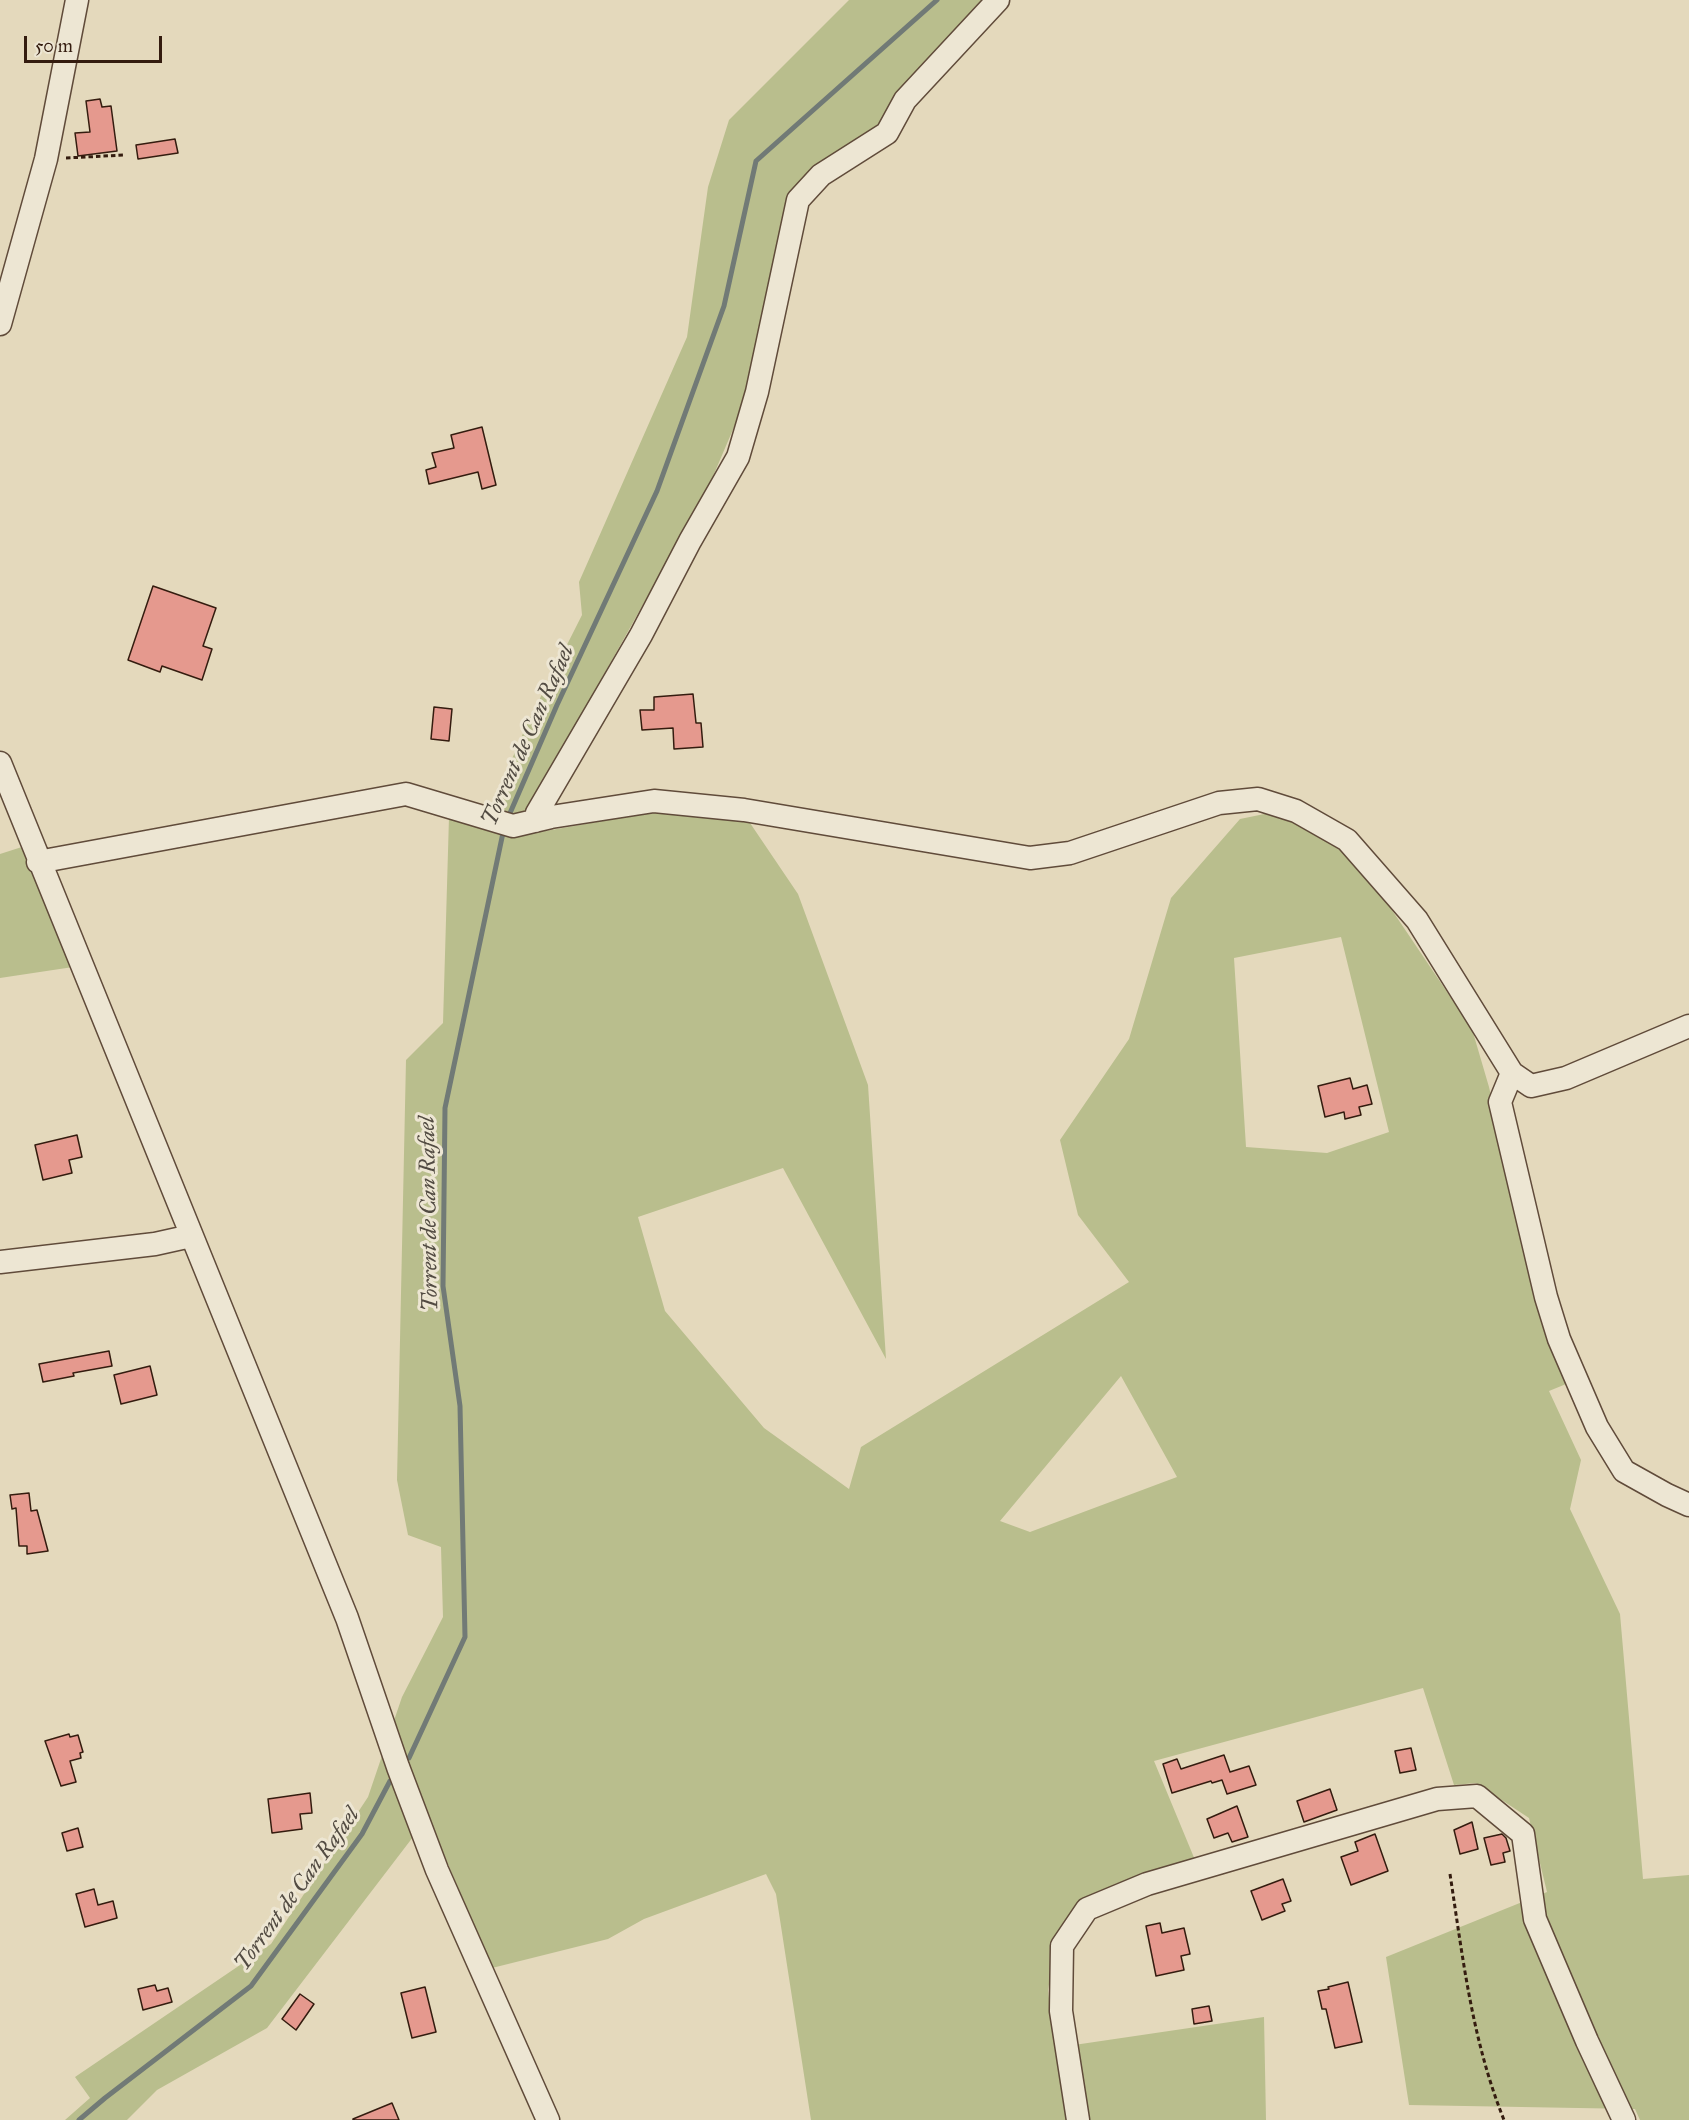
<!DOCTYPE html>
<html>
<head>
<meta charset="utf-8">
<style>
  body { margin:0 }
  #map { position:relative; width:1689px; height:2120px; overflow:hidden; background:#e4d9bc; font-family:"IM FELL Great Primer",serif }
  canvas { display:block }
  .scale { position:absolute; left:24px; top:36px; width:138px; height:27px; box-sizing:border-box; border:3px solid #341c0f; border-top:0; padding-left:8px; font-size:18px; line-height:21px; white-space:nowrap; color:#341c0f; -webkit-text-stroke:4px #ede6d3; paint-order:stroke }
</style>
</head>
<body>
<div id="map">
<canvas width="1689" height="2120"></canvas>
<div class="scale">50 m</div>
</div>
<script>
const c = document.querySelector('canvas').getContext('2d');
c.lineJoin = 'round';
function fill(path, color) { c.fillStyle = color; c.fill(path, 'evenodd'); }
function stroke(path, color, width, dash) { c.strokeStyle = color; c.lineWidth = width; c.lineCap = dash ? 'butt' : 'round'; c.setLineDash(dash || []); c.stroke(path); }
function drawText(font, color, halo, rows, align = 'center') {
  c.font = font + ' "IM FELL Great Primer",serif'; c.lineWidth = 6; c.setLineDash([]); c.textBaseline = 'middle'; c.strokeStyle = halo; c.fillStyle = color; for (const [text, x, y, turn = 0] of rows) {
    c.save(); c.translate(x, y); c.rotate((+turn || 0) * Math.PI / 180); c.textAlign = isNaN(turn) ? turn : align; if (halo) c.strokeText(text, 0, 0); c.fillText(text, 0, 0); c.restore();
  }
}
fill(new Path2D(`
  M849 0H991L877 133 804 177 743 406 708 488 525 816 491 808 527 724 582 615 579 582 687 337 708 187 729 120Z
  M654 812 748 820 798 894 868 1085 886 1359 783 1168 638 1217 665 1311 764 1428 849 1489 861 1447 1129 1282 1078 1215 1060 1140 1129 1039 1171 898 1240 819 1274 812 1340 847 1375 885 1472 1029 1489 1087 1534 1281 1571 1382 1549 1391 1581 1460 1570 1509 1620 1614 1643 1879 1689 1875V2120H1640L1635 2109 1409 2105 1386 1957 1547 1892 1529 1818 1476 1783 1454 1785 1423 1688 1154 1761 1195 1860 1115 1884 1078 1910 1057 1939 1048 1990 1055 2048 1071 2120H811L776 1894 766 1874 644 1919 608 1939 492 1968 421 1800 413 1837 267 2028 157 2090 127 2120H65L90 2098 75 2077 271 1944 368 1797 402 1697 443 1617 441 1547 408 1535 397 1480 406 1060 443 1023 449 817 517 836ZM1341 937 1389 1132 1327 1153 1246 1147 1234 958ZM1121 1376 1177 1477 1030 1532 1000 1521Z
  M25 846 73 967 0 978V854Z
  M1264 2017 1266 2120H1088L1074 2045Z`), '#b9be8d');
stroke(new Path2D(`
  M507 820 557 705 657 491 724 306 756 161 937 0
  M409 1758 465 1637 460 1406 443 1286 445 1108 504 828
  M79 2120 105 2098 251 1986 362 1834 390 1781`), '#717a76', 5);
const building = new Path2D(`
  M100 99 102 107 111 106 117 151 78 156 75 133 90 132 86 101Z
  M175 139 178 153 138 159 136 145Z
  M482 427 496 485 482 489 478 472 429 484 426 470 436 467 432 453 454 448 451 435Z
  M153 586 216 608 203 646 212 649 202 680 162 666 160 672 128 660Z
  M693 694 696 723H701L703 747 674 749 673 728 642 730 640 710H654V697Z
  M434 707 452 709 449 741 431 739Z
  M1350 1078 1353 1089 1367 1085 1372 1104 1359 1107 1361 1115 1345 1119 1344 1112 1325 1117 1318 1086Z
  M77 1135 82 1157 69 1160 72 1173 43 1180 35 1145Z
  M109 1351 112 1366 73 1373 74 1376 43 1382 39 1364Z
  M150 1366 157 1395 121 1404 114 1375Z
  M29 1493 31 1511 37 1510 48 1551 27 1554V1546H19L16 1508 12 1509 10 1495Z
  M69 1734 70 1737 78 1735 83 1752 80 1753 81 1758 70 1761 76 1782 61 1786 45 1741Z
  M1411 1748 1416 1770 1400 1773 1395 1751Z
  M1224 1755 1230 1772 1249 1766 1256 1785 1227 1794 1222 1780 1212 1783 1211 1781 1172 1793 1163 1764 1177 1759 1181 1769Z
  M1330 1789 1337 1810 1304 1822 1297 1801Z
  M310 1793 312 1813 300 1814 302 1829 272 1833 268 1799Z
  M1237 1806 1248 1837 1232 1842 1228 1833 1214 1838 1207 1819Z
  M1472 1822 1478 1849 1460 1854 1454 1830Z
  M78 1828 83 1847 67 1851 62 1833Z
  M1375 1834 1388 1871 1351 1885 1341 1857 1358 1851 1355 1842Z
  M1502 1834 1506 1838 1510 1851 1503 1853 1505 1862 1491 1865 1484 1838Z
  M1283 1879 1291 1901 1282 1904 1285 1911 1262 1920 1251 1891Z
  M94 1889 98 1905 113 1901 117 1918 85 1927 76 1894Z
  M1160 1923 1162 1933 1184 1928 1190 1954 1181 1956 1184 1970 1156 1976 1146 1926Z
  M1348 1982 1362 2042 1335 2048 1326 2009H1322L1318 1991 1329 1989 1328 1987Z
  M155 1985 157 1991 168 1988 172 2002 143 2010 138 1989Z
  M425 1987 436 2032 412 2038 401 1993Z
  M300 1994 314 2004 296 2030 282 2019Z
  M1209 2006 1212 2021 1194 2024 1192 2009Z
  M392 2103 399 2120H353V2119Z`);
fill(building, '#e5998e');
stroke(building, '#341c0f', 1.5);
const minor = new Path2D(`
  M0 324 46 159 77 0
  M0 763 347 1618 398 1767 437 1870 548 2120
  M535 821 537 813 641 635 690 541 738 457 757 392 798 200 821 175 887 133 905 100 998 0
  M38 862 406 794 513 826 551 817 654 801 744 810 1030 858 1070 853 1219 803 1258 799 1296 811 1347 840 1417 920 1512 1073 1531 1086 1566 1078 1689 1026
  M1512 1073 1500 1102 1546 1297 1559 1339 1597 1427 1624 1471 1667 1495 1689 1505
  M0 1262 155 1244 191 1236
  M1078 2120 1061 2011 1062 1946 1087 1909 1147 1884 1437 1799 1477 1796 1523 1834 1535 1919 1587 2041 1624 2120`);
stroke(minor, '#604b3a', 25);
stroke(new Path2D(`
  M66 158 125 155
  M1450 1874C1463 1959 1472 2040 1504 2120`), '#341c0f', 3, [4.5, 3]);
stroke(minor, '#ede6d3', 22);
drawText('italic 22px', '#524b42', '#ede6d3', [
  ["Torrent de Can Rafael",529,736,-66],
  ["Torrent de Can Rafael",430,1214,-91],
  ["Torrent de Can Rafael",298,1890,-54]
]);
</script>
</body>
</html>
